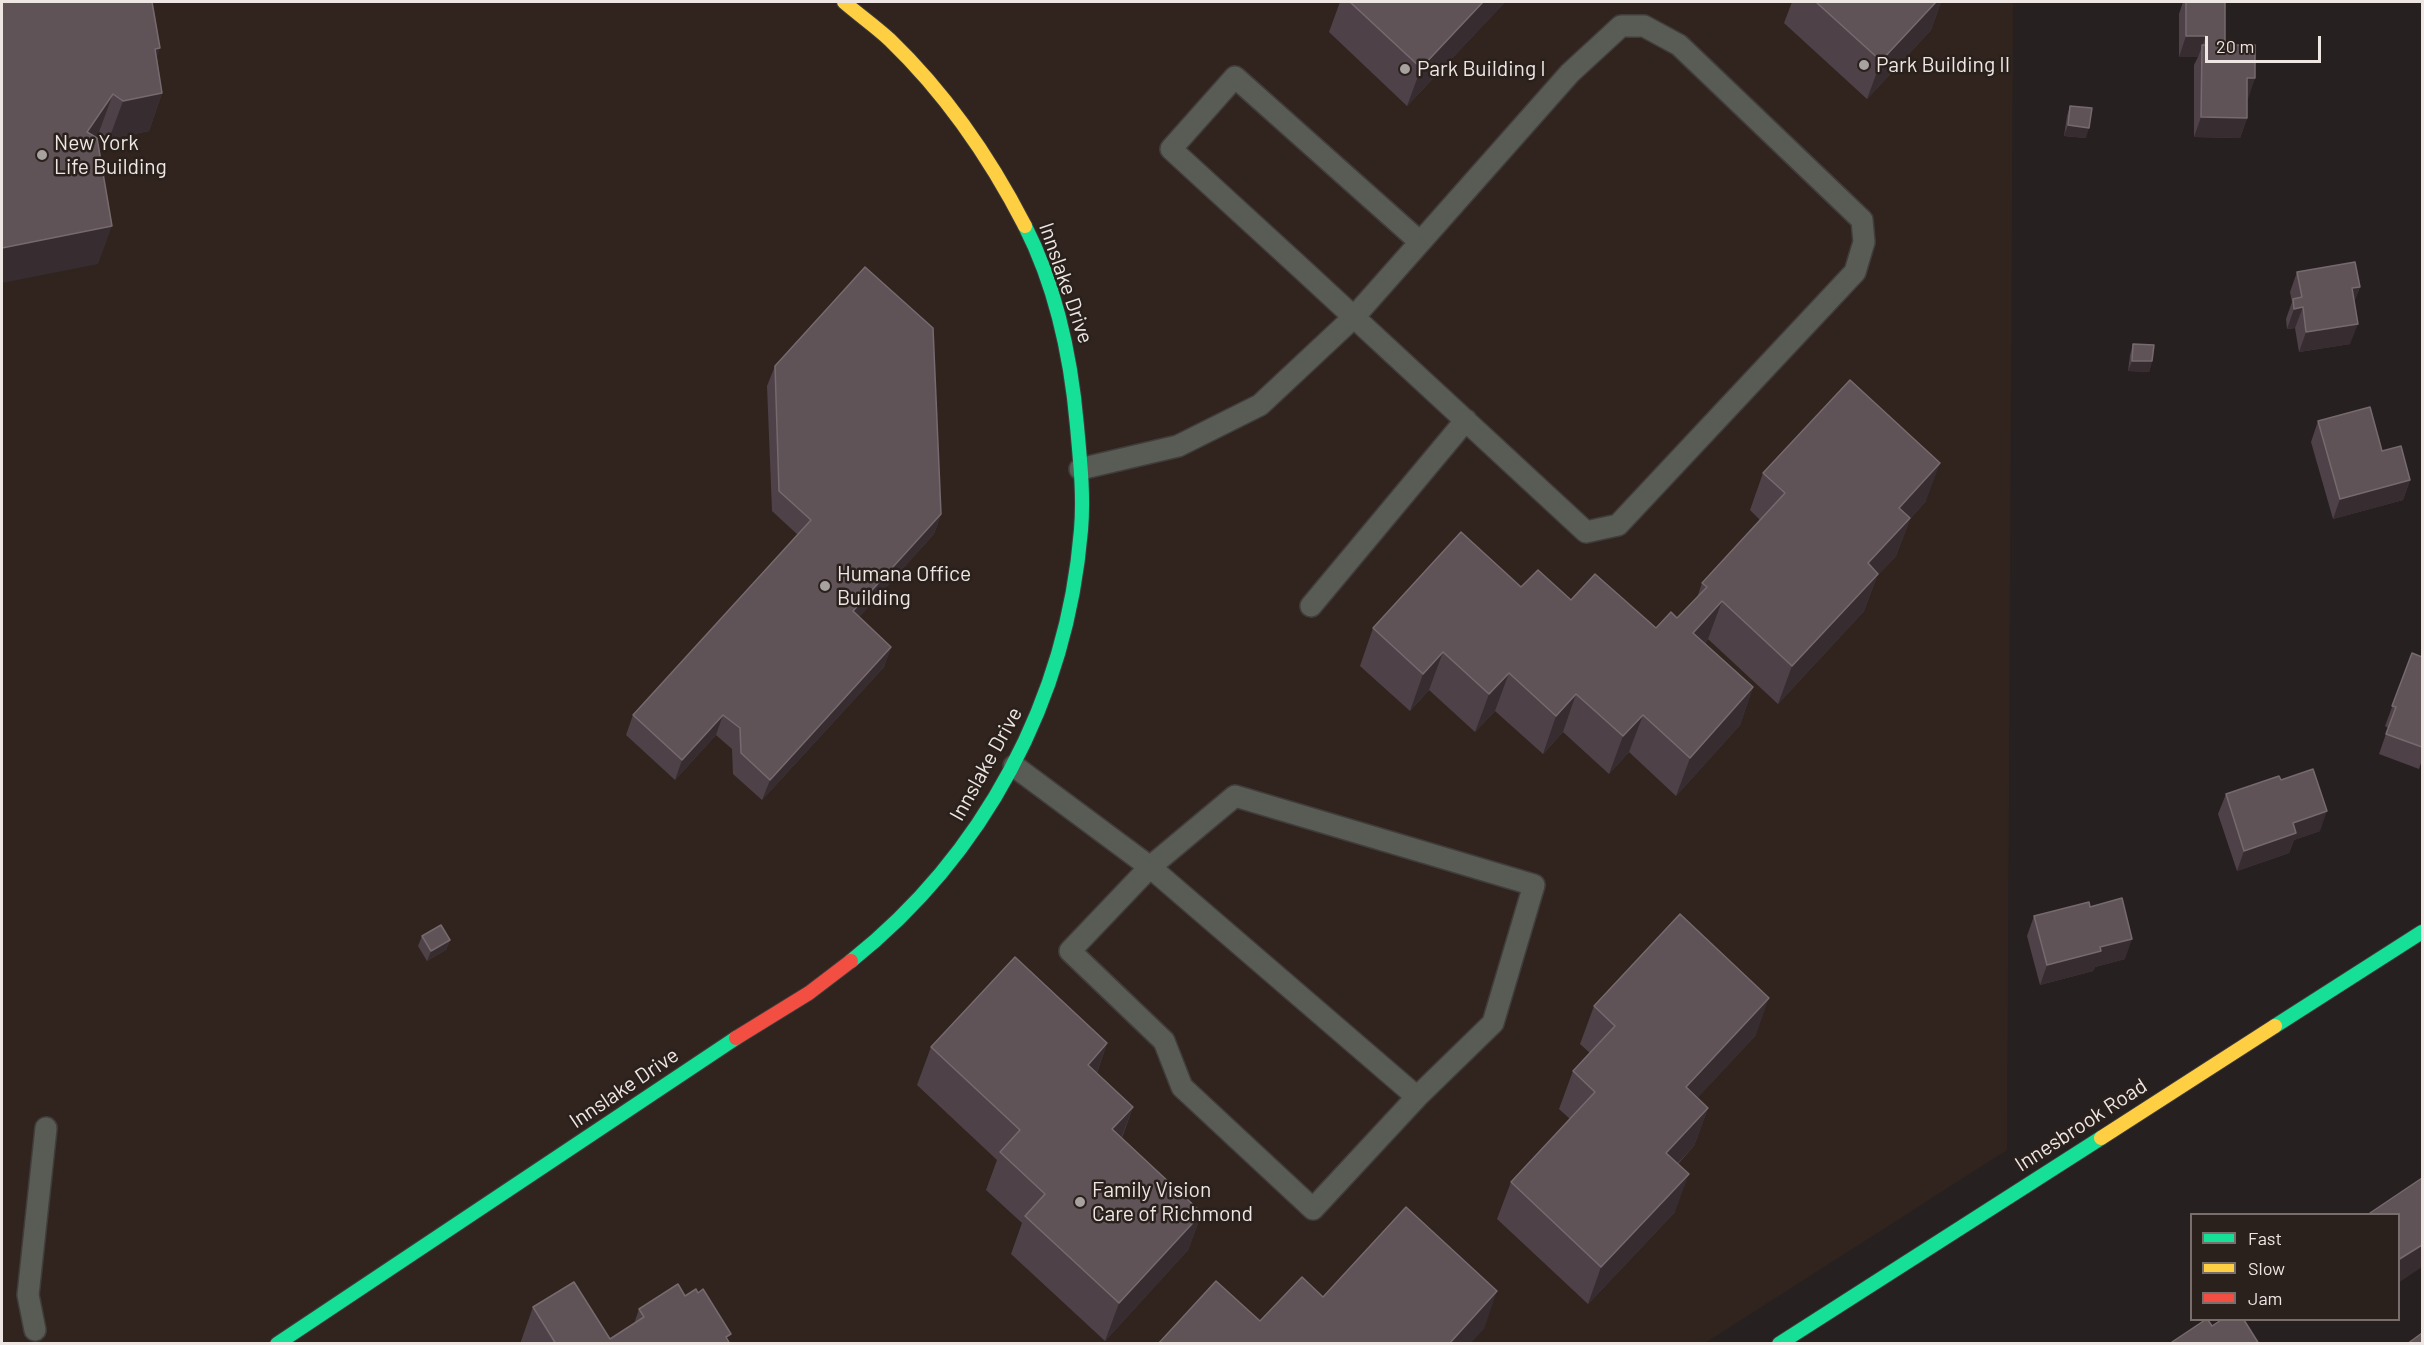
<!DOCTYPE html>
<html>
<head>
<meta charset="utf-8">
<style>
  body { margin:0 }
  #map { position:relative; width:2424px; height:1345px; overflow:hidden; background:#262120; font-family:Barlow,sans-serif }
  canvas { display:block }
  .frame { position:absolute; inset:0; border:3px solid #ede6e3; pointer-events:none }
  .legend { position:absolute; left:2190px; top:1213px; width:210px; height:108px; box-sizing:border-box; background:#2a201c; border:2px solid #786f6c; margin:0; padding:8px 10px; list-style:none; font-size:18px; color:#ede6e3 }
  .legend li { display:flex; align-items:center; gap:12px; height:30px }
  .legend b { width:30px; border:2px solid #786f6c }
  .scale { position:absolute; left:2205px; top:36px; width:116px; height:27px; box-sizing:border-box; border:3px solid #ede6e3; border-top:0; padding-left:8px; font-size:18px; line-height:21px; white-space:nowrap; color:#ede6e3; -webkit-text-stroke:4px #2a201c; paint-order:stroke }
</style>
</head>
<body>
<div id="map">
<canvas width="2424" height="1345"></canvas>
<div class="frame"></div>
<ul class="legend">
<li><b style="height:8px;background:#16e098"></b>Fast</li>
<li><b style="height:8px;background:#ffcf43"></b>Slow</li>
<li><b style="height:8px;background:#f24e42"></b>Jam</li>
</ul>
<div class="scale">20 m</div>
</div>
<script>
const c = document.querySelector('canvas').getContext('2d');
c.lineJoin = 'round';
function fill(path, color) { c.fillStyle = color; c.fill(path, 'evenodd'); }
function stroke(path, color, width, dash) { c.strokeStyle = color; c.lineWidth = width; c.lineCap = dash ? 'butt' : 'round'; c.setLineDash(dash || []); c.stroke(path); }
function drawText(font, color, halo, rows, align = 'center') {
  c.font = font + ' Barlow,sans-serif'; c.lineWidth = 5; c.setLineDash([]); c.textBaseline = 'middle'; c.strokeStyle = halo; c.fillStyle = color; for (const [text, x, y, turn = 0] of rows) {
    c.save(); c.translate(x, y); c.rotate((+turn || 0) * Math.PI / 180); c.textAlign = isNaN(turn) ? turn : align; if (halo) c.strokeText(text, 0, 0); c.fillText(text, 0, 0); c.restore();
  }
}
fill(new Path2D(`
  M2 2H2013L2007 1150 1705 1343 2 1344Z`), '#31241e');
const lane = new Path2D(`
  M1080 469 1178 446 1260 405 1354 317 1570 73 1621 26H1644L1679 45 1862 220 1864 242 1855 272 1618 525 1586 532C1449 404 1310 276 1171 149L1235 77 1420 242
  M1311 606 1466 420
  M1014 766 1150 867 1417 1097 1313 1209 1182 1087 1164 1041 1070 951 1150 867 1235 796 1534 885 1493 1023 1417 1097
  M35 1330 28 1295 46 1128`);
const fast = new Path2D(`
  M851 961C984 855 1067 700 1081 530 1084 495 1080 460 1077 426 1071 357 1056 287 1025 226
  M2275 1026 2422 932
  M277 1344 736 1038
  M1779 1344 2101 1138`);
const slow = new Path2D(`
  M844 2C859 15 876 27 890 40 946 94 989 156 1025 226
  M2101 1138 2275 1026`);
const jam = new Path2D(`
  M736 1038 809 993 851 961`);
stroke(lane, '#413d3c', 24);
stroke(fast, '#413d3c', 16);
stroke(slow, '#413d3c', 16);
stroke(jam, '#413d3c', 16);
stroke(lane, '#585c54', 21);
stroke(fast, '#16e098', 14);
stroke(slow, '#ffcf43', 14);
stroke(jam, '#f24e42', 14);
fill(new Path2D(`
  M2 2 157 58 162 93 149 131 109 139 99 132 95 137 98 264Z
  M1340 2H1505L1407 106 1329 32Z
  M1792 2H1941L1931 30 1867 99 1784 23Z
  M2183 2H2225V45L2255 78 2247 99V118L2240 138 2194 137V65L2198 57H2179V14Z
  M2070 106 2086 138 2064 136 2067 116Z
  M2297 272 2360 287 2354 302 2350 344 2299 352 2295 328 2287 329 2286 319 2292 302 2290 292Z
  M2133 344 2152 361 2149 372 2128 371 2130 355Z
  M775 366 941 514 934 534 859 617 891 647 884 667 762 800 733 774 732 749 716 735 675 780 626 735 633 715 798 535 772 511 767 386Z
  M2318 421 2382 451 2410 480 2403 500 2333 519 2311 442Z
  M1763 473 1926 501 1910 519 1896 556 1877 576 1864 611 1778 704 1708 639 1705 643 1753 687 1740 725 1676 796 1629 752 1609 774 1563 732 1543 754 1495 711 1475 732 1429 690 1410 711 1360 666 1373 628 1521 587 1571 600 1656 628 1677 618 1697 598 1702 583 1760 520 1750 510Z
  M2412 653 2422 657V760L2419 769 2379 754 2388 728 2385 726Z
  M2281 780 2320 831 2294 840 2289 853 2237 871 2218 814 2226 794Z
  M2090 907 2125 959 2095 967 2093 971 2040 985 2027 936 2034 916Z
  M422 936 450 940 446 950 427 961 418 946Z
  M1594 1006 1756 1035 1697 1098 1708 1108 1694 1146 1678 1164 1675 1212 1588 1304 1497 1219 1511 1182 1570 1119 1559 1109 1573 1071 1590 1053 1580 1044Z
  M1107 1043 1097 1073 1133 1107 1122 1138 1202 1213 1188 1250 1105 1341 1011 1254 1022 1223 986 1190 997 1160 917 1085 931 1047Z
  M685 1296 730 1344H520L533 1307 610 1339 634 1324 639 1309Z`), '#4f4148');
fill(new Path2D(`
  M1483 2H1505L1407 106 1421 68Z
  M1936 2H1941L1931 30 1867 99 1881 61Z
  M2186 36H2206L2198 57H2179Z
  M160 48 147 86 155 49Z
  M2247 78H2255L2248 99H2240Z
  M162 93 149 131 109 139 123 101Z
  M113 94 99 132 73 170 87 132Z
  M2201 117 2247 118 2240 138 2194 137Z
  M2068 125 2089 128 2086 138 2064 136Z
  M112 226 98 264 2 283V248Z
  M2360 287 2352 307V288Z
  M2303 307 2295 328 2287 329 2294 309Z
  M2358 324 2350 344 2299 352 2306 332Z
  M2132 361H2152L2149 372 2128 371Z
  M1940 463 1926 501 1910 519 1896 556 1877 576 1864 611 1778 704 1792 666 1899 508Z
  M2410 480 2403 500 2333 519 2340 499Z
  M941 514 934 534 846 632 853 611Z
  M1722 601 1708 639 1679 670 1693 633Z
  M891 647 884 667 762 800 770 780Z
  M1443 652 1429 690 1410 711 1423 674Z
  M1509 673 1495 711 1475 732 1489 694Z
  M1753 687 1740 725 1676 796 1690 758Z
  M1576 694 1563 732 1543 754 1556 716Z
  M723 715 716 735 675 780 682 760Z
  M1643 715 1629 752 1609 774 1623 736Z
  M2327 811 2320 831 2294 840 2289 853 2237 871 2244 851 2293 823Z
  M2132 939 2125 959 2095 967 2093 971 2040 985 2047 965 2100 947Z
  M450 940 446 950 427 961 431 951Z
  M1769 998 1756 1035 1672 1125 1686 1087Z
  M1107 1043 1094 1081 1088 1065Z
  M1133 1107 1119 1144 1112 1129Z
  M1708 1108 1694 1146 1652 1190 1666 1153Z
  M1689 1174 1675 1212 1588 1304 1601 1267Z
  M1202 1213 1188 1250 1105 1341 1119 1303Z
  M2422 1245V1267L2398 1283V1260Z
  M1497 1291 1484 1329 1470 1344H1449Z`), '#372d31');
const building = new Path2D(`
  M2 2H152L160 48 155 49 162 93 123 101 113 94 87 132 97 138 112 226 2 248Z
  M1350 2H1483L1421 68Z
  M1816 2H1936L1881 61Z
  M2186 2H2225V45H2255V78H2247V118L2201 117 2202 45H2206V36H2186Z
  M2070 106 2092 108 2089 128 2068 125Z
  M2355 262 2360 287 2352 288 2358 324 2306 332 2303 307 2294 309 2293 299 2302 297 2297 272Z
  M865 267 933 328 941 514 853 611 891 647 770 780 741 753 740 728 723 715 682 760 633 715 811 520 779 491 775 366Z
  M2133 344 2154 345 2152 361H2132Z
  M1850 380 1940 463 1899 508 1910 518 1868 563 1878 574 1792 666 1722 601 1693 633 1753 687 1690 758 1643 715 1623 736 1576 694 1556 716 1509 673 1489 694 1443 652 1423 674 1373 628 1461 532 1521 587 1538 570 1571 600 1595 574 1656 628 1671 612 1677 618 1707 587 1702 583 1785 493 1763 473Z
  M2370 407 2382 451 2401 446 2410 480 2340 499 2318 421Z
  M2412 653 2422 657V747L2386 734 2396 707 2392 706Z
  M2313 769 2327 811 2293 823 2296 833 2244 851 2226 794 2279 776 2281 780Z
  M2122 898 2132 939 2100 947 2101 951 2047 965 2034 916 2089 902 2090 907Z
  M1680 914 1769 998 1686 1087 1708 1108 1666 1153 1689 1174 1601 1267 1511 1182 1595 1092 1573 1071 1615 1026 1594 1006Z
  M441 925 450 940 431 951 422 936Z
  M1015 957 1107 1043 1088 1065 1133 1107 1112 1129 1202 1213 1119 1303 1025 1216 1045 1194 1000 1152 1020 1130 931 1047Z
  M2422 1178V1245L2398 1260V1215H2367Z
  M1406 1207 1497 1291 1449 1344H1158L1216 1281 1260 1321 1302 1277 1323 1297Z
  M574 1282 610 1339 644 1317 639 1309 678 1284 685 1296 696 1289 698 1293 703 1289 731 1334 726 1337 730 1344H556L533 1307Z
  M2205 1320H2208L2212 1326 2221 1320H2244L2259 1344H2169Z
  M2422 1333V1344H2407Z`);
fill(building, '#605358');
stroke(building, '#766a6e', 1.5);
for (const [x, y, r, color] of [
  [1864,65,6,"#a7a19f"],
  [1405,69,6,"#a7a19f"],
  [42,155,6,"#a7a19f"],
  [825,586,6,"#a7a19f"],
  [1080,1202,6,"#a7a19f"]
]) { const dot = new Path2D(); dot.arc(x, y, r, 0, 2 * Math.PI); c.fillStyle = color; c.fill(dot); stroke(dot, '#2a201c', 2); }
drawText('21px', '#ede6e3', '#2a201c', [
  ["Park Building II",1876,65],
  ["Park Building I",1417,69],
  ["New York",54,143],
  ["Life Building",54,167],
  ["Humana Office",837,574],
  ["Building",837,598],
  ["Family Vision",1092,1190],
  ["Care of Richmond",1092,1214]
], 'left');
drawText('21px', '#ede6e3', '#2a201c', [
  ["Innslake Drive",1066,283,71],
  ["Innslake Drive",986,764,-61],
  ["Innslake Drive",624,1088,-34],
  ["Innesbrook Road",2081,1125,-33]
]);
</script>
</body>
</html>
